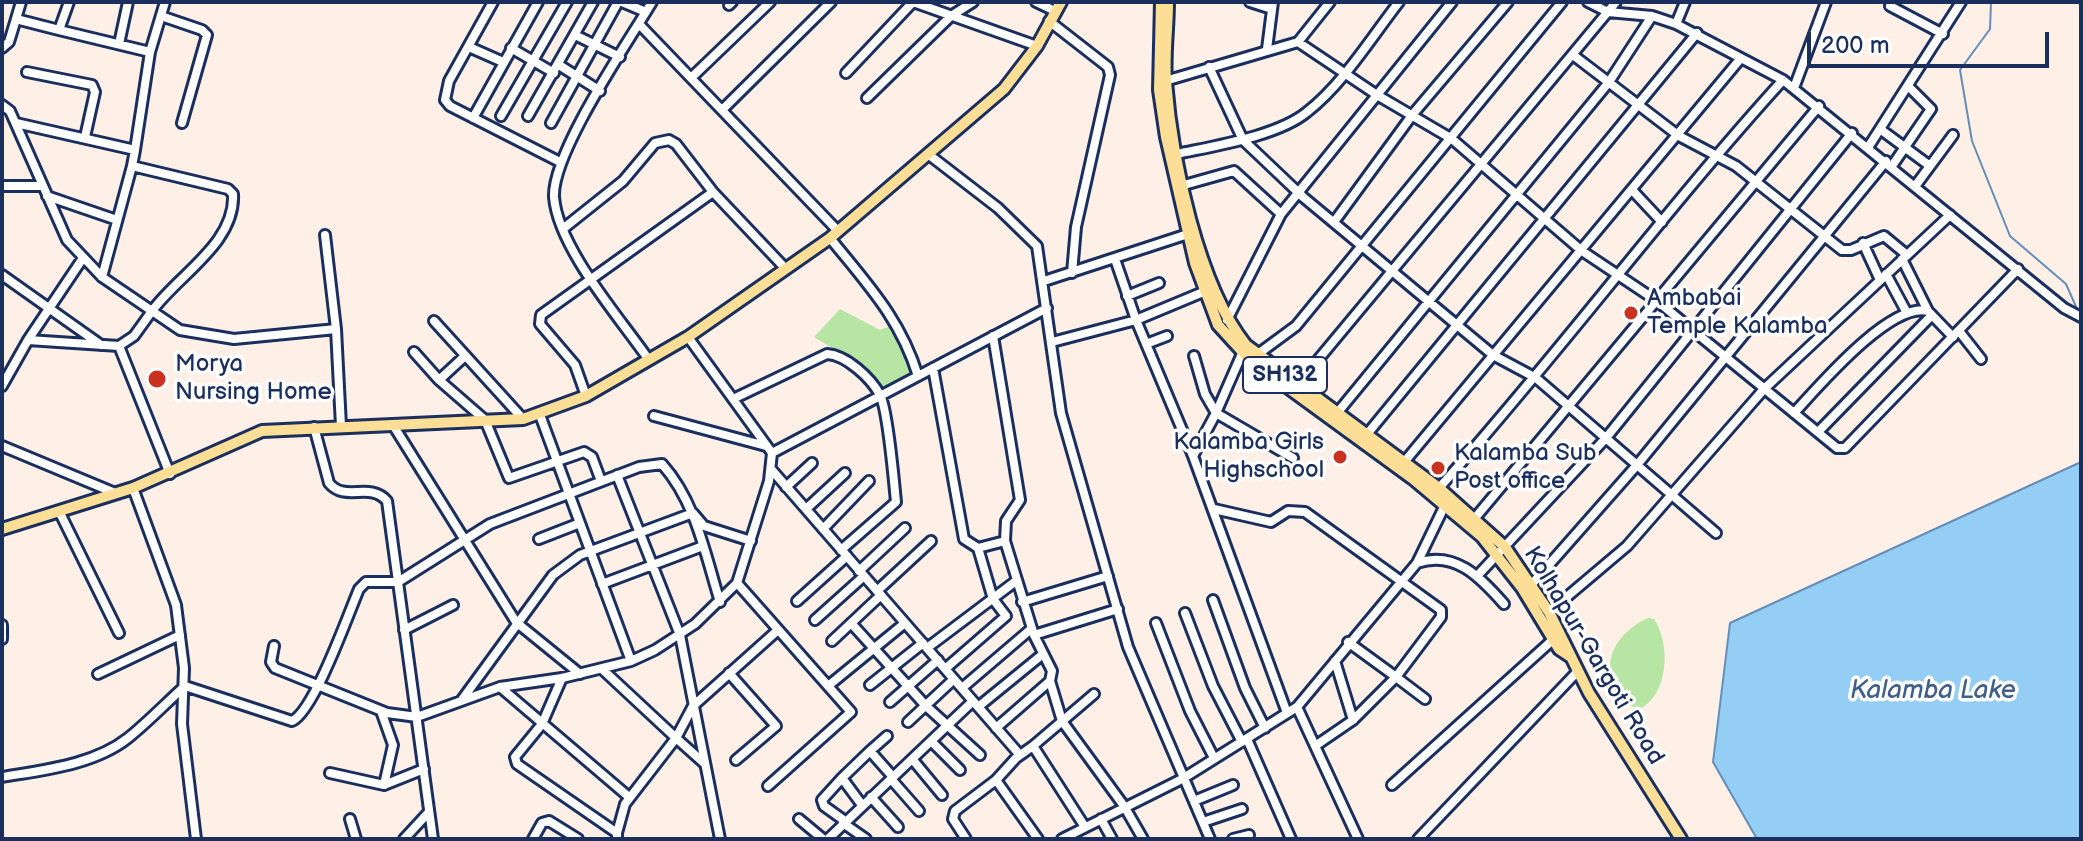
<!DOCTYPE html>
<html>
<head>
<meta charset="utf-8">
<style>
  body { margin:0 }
  #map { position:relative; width:2083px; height:841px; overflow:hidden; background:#feefe7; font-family:"Balsamiq Sans",sans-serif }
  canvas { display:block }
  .frame { position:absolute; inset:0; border:4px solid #1b2f5e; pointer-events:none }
  .scale { position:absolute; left:1807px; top:32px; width:242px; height:36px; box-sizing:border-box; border:4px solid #1b2f5e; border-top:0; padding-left:10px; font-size:24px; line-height:28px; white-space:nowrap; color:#1b2f5e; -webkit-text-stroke:6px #fff; paint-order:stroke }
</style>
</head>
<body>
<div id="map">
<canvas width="2083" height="841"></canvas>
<div class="frame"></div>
<div class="scale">200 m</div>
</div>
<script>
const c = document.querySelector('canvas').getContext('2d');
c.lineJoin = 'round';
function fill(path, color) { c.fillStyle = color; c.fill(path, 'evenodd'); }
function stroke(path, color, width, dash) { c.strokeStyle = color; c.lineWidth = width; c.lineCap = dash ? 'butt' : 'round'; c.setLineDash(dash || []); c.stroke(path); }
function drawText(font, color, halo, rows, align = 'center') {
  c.font = font + ' "Balsamiq Sans",sans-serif'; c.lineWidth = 7; c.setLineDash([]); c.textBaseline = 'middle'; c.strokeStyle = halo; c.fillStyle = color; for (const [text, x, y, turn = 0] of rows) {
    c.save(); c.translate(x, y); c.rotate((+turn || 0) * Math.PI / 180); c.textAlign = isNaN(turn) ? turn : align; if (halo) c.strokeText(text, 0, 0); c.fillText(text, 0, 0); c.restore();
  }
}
fill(new Path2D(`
  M840 309 880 330 893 325 903 342 913 375 880 391 857 363 814 337Z
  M1648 618 1654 619C1671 644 1669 696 1638 710 1595 684 1604 638 1648 618Z`), '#b7e5a3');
const water = new Path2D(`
  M2081 462V839H1757L1713 762 1730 623Z`);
fill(water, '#95cef4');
stroke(water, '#648eb8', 2);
stroke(new Path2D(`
  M1991 2 1990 29 1960 70 1972 141 2010 236 2066 284 2077 309`), '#648eb8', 2);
const minor = new Path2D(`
  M21 2 16 19 59 30 69 2
  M493 2 449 81 445 100 450 106 560 162
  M622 2 646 12
  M913 2 1037 46
  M1036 2 1055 11
  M1250 2 1272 9
  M1588 2 1608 12 1652 16 1676 24 1783 80 2064 308 2081 317
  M729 5 732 2
  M1890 6 1943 34
  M161 16 202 30 207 35 182 123
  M1049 21 1108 67 1110 75 1076 227 1072 273
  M639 24 838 231
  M1676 24 1685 2
  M59 30 150 52
  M575 35 620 57
  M1298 42 1377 95 1452 139 1582 251 1657 301 1837 448H1845L2018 269
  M119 44 128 2
  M469 47 503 62
  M2 48 9 42 16 19
  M511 48 554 73
  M1267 49 1273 2
  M1573 55 1679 136 1736 166 1842 250H1851L1884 236 1907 255
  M559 65 600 91
  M1209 67 1243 140 1303 197 1493 355 1536 378 1716 533
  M27 72 92 85 95 92 85 137
  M846 73 913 2
  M691 78 770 2
  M1165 81 1298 42 1330 2
  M1794 88 1826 2
  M867 98 951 16 973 2
  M2 105 10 111 67 240 102 277 152 311 134 336 119 346 28 340 2 386
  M722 110 831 2
  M501 116 567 2
  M528 116 593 2
  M473 118 538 2
  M16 123 135 150 132 166 228 189 233 194C236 243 178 275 152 311L180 330 234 339 336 329
  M551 123 618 2
  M1880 129 1930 166
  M1869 146 1961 2
  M135 150 150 52 165 2
  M928 154 998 208 1037 246 1061 413 1128 647 1210 839
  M1177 154C1214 146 1278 136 1307 112 1343 84 1371 38 1399 2
  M1892 166 1931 109 1909 87
  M1184 185 1234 171 1281 214
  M1916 185 1953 135
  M2 186H43
  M1633 191 1662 222
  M47 196 117 220
  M1334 222 1413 114 1508 2
  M564 228 623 181 655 143 669 140 676 144 713 192 785 268
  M325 235 336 329 341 426
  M830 238C867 284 900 318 918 376
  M1863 243 1880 280
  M1115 259 1136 320 1208 290
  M1902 259 1928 311
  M1886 274 1907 313
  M2 275 101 345
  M102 277 132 166
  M1044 281 1191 233
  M1127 296 1159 283
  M1227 320 1281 214 1452 2
  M434 321 523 419
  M1959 331 1981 359
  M993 336 1020 500 1006 521 1005 541
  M28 340 83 258
  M1052 342 1136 320 1193 456
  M1146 344 1167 336
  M119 346 170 474
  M1244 349 1216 413 1293 458
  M414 352 439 380 485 420 509 478 584 452 592 457 601 481
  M1258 354 1296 326 1562 2
  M1194 356 1205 394 1216 413 1193 456 1287 713
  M649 360C620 318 558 248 554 197 552 153 627 44 652 2
  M933 368 964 539 978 548
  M439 380 465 356
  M1297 385 1616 2
  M586 396 575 365 540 324 541 315 713 192
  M733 399 827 354C846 355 871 378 880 395 888 410 894 482 896 502L841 550
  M1338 412 1609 82 1652 16
  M1794 413C1819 386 1890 302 1928 311L1953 337
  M540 415 631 661
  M654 416 766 446
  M393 425 516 622 580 674
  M314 427 329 483C345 503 370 481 387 501L433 839
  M1818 432 1932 315
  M1368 433 1697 33
  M2 446 115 493
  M772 453 1047 308
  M1405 461 1741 58
  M771 469 1020 755
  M617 475 680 635 720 839
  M786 487 812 463
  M133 488 176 605 184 668 182 724 196 839
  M1439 488C1558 355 1664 211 1783 80
  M806 509 845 473
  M1214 509 1271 522 1288 511 1305 512 1441 610V617L1396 677 1425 699
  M59 511 119 633
  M1475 518 1819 106
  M823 529 869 481
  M539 539 580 523
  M1417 563C1455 550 1480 577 1504 604
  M859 571 905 528
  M1478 575 1606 438 1852 133
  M737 583 851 712 768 786
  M602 584 703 546
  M1532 584 1637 465 1886 161
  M877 591 931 541
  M1213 600 1245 688 1265 728
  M797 601 847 556
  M1022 602 1108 576
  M1549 612 1627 546 1764 389 1950 215
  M1185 613 1213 686 1242 742
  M815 620 864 576
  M851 623 926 706 980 755
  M1156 623 1190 711 1214 758
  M2 625V639
  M404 630 453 605
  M1034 635 1118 609
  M832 641 881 595
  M274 646 271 662 275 668 387 713 417 717 500 687 562 678 631 661 655 650 695 624 737 583 769 481 772 453 688 337
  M927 648 1016 581
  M1335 661 1353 720
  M602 669 676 738 693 706 778 630
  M945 669 1006 616 993 599 978 548 1005 541 1034 635 1052 671 1050 681 996 728
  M729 673 776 726 736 760
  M98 674 180 635
  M562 678 542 724 515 757 517 764 617 833V839
  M1050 681 1062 721 1124 806 1143 839
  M870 685 923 643
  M828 686 905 623
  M500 687 629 797
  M962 688 1031 629
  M461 701 553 575 580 555 693 513 704 526 751 541
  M890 702 938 660
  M978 707 1043 654
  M1297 707 1358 839
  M381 711 393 745 384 785
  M908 722 954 679
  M1247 739 1291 839
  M932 742 960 770
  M1033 746 1094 694
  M1315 746 1353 720 1396 677 1348 642
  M870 751 887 736
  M913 760 942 795
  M330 773 384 785 424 769
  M2 777C43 770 94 765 128 738 148 722 166 703 185 686L292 721C314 711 348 615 359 589L366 582H398L490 524 639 467 662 464C696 502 705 554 720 602
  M842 778 822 800 824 806 845 821
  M891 779 919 811
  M1392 785 1557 636
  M871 797 898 827
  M1194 801 1233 785
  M862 805 842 778 870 751 893 777
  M350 819 356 839
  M799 819 823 839
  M1101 819 1112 839
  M1203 822 1242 809
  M843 823 866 839
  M617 833 625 804 676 738 704 763
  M404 839 428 813
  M533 839 542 823 549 821 578 839
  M828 839 973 701
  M966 839 953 819 955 811 996 780
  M1038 839 996 780 1016 758 1033 746 1085 827
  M1062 839 1182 779 1297 707 1417 563 1445 505
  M1233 839 1249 835
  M1418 839 1577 672`);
const major = new Path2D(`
  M1161 2 1159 90 1166 137 1195 263 1218 325 1250 360 1413 479 1482 537 1522 588 1559 649 1571 657
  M1168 2C1168 28 1164 56 1166 82 1172 159 1198 285 1246 345L1439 488 1505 547 1549 612 1589 693 1681 839
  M2 529 133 488 262 431 523 419 586 396 688 337 830 238 1004 89 1037 46 1061 2`);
stroke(minor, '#1b2f5e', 14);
stroke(major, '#1b2f5e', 16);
stroke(minor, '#fff', 8);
stroke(major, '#fdde96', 10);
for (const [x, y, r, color] of [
  [1631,313,8,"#c8321e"],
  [157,379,10,"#c8321e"],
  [1340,457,8,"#c8321e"],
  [1438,468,8,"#c8321e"]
]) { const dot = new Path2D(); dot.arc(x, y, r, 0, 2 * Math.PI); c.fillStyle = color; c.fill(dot); stroke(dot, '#fff', 3); }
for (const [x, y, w] of [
  [1285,375,84]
]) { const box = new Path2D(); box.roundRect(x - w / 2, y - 18, w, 36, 6); c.fillStyle = '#fff'; c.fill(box); stroke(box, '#1b2f5e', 2); }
drawText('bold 22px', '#1b2f5e', null, [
  ["SH132",1285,375]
]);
drawText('24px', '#1b2f5e', '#fff', [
  ["Ambabai",1647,299],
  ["Temple Kalamba",1647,327],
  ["Morya",175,365],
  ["Nursing Home",175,393],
  ["Kalamba Girls",1324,443,"right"],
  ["Highschool",1324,471,"right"],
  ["Kalamba Sub",1454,454],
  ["Post office",1454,482]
], 'left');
drawText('24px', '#1b2f5e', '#fff', [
  ["Kolhapur-Gargoti Road",1593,656,59]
]);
drawText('italic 26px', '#405f8b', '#fff', [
  ["Kalamba Lake",1933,691]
]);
</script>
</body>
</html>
